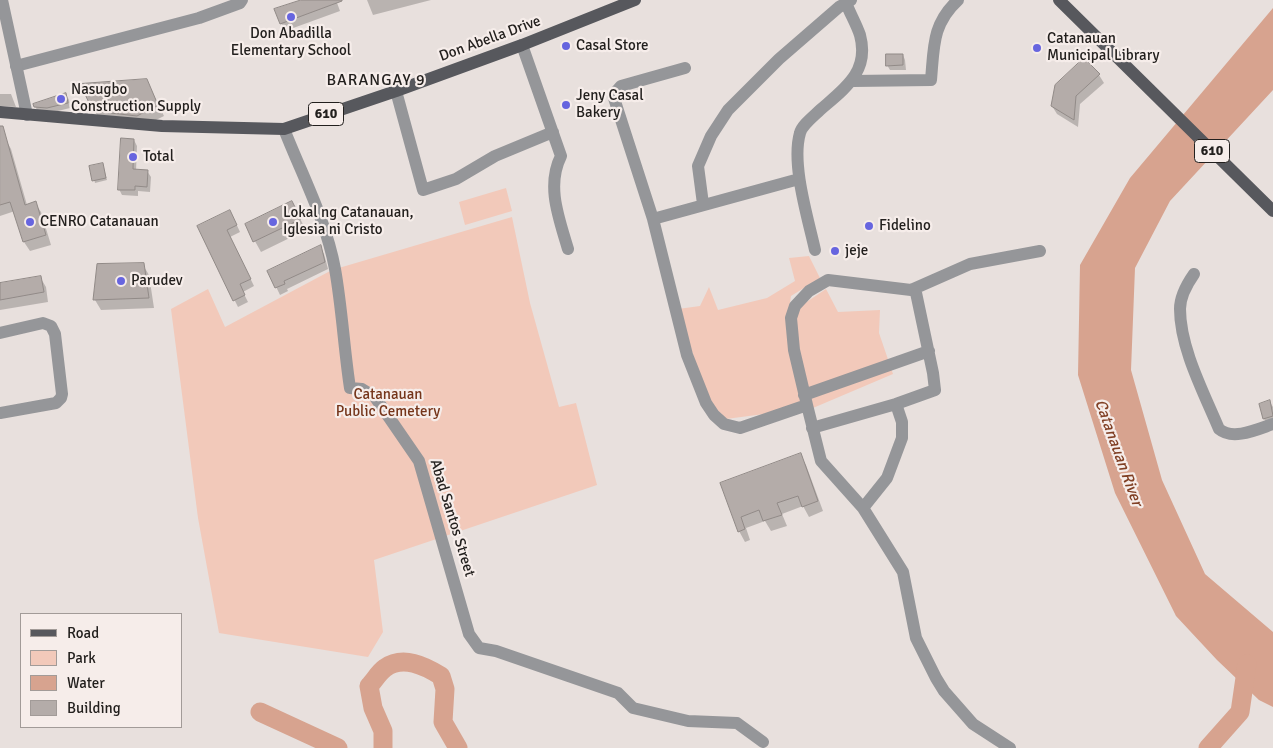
<!DOCTYPE html>
<html>
<head>
<meta charset="utf-8">
<style>
  body { margin:0 }
  #map { position:relative; width:1273px; height:748px; overflow:hidden; background:#e8e0dd; font-family:Signika,sans-serif }
  canvas { display:block }
  .legend { position:absolute; left:20px; top:613px; width:162px; height:115px; box-sizing:border-box; background:#f6edea; border:1px solid #a29b98; margin:0; padding:6px 9px; list-style:none; font-size:15px; color:#23201e }
  .legend li { display:flex; align-items:center; gap:10px; height:25px }
  .legend b { width:25px; border:1px solid #a29b98 }
</style>
</head>
<body>
<div id="map">
<canvas width="1273" height="748"></canvas>
<ul class="legend">
<li><b style="height:6px;background:#57585d"></b>Road</li>
<li><b style="height:14px;background:#f2c9ba"></b>Park</li>
<li><b style="height:14px;background:#d7a38f"></b>Water</li>
<li><b style="height:14px;background:#b4aca9"></b>Building</li>
</ul>
</div>
<script>
const c = document.querySelector('canvas').getContext('2d');
c.lineJoin = 'round';
function fill(path, color) { c.fillStyle = color; c.fill(path, 'evenodd'); }
function stroke(path, color, width, dash) { c.strokeStyle = color; c.lineWidth = width; c.lineCap = dash ? 'butt' : 'round'; c.setLineDash(dash || []); c.stroke(path); }
function drawText(font, color, halo, rows, align = 'center') {
  c.font = font + ' Signika,sans-serif'; c.lineWidth = 4.5; c.setLineDash([]); c.textBaseline = 'middle'; c.strokeStyle = halo; c.fillStyle = color; for (const [text, x, y, turn = 0] of rows) {
    c.save(); c.translate(x, y); c.rotate((+turn || 0) * Math.PI / 180); c.textAlign = isNaN(turn) ? turn : align; if (halo) c.strokeText(text, 0, 0); c.fillText(text, 0, 0); c.restore();
  }
}
fill(new Path2D(`
  M506 188 512 211 465 225 459 202Z
  M512 217 530 303 559 407 576 403 597 485 374 560 383 632 368 657 219 633 198 518 171 309 208 289 225 327 332 270Z
  M809 256 820 278 791 296 786 328 802 402 764 414 726 419 708 400 678 309 700 306 709 287 718 310 767 298 795 281 789 258Z
  M826 289 838 312 880 310 879 333 893 374 813 408 791 318 805 303Z`), '#f2c9ba');
fill(new Path2D(`
  M1273 8V90L1170 201 1135 268 1131 370 1162 480 1205 574 1273 632V707L1259 700 1217 660 1176 616 1115 493 1078 375 1080 265 1130 178Z`), '#d7a38f');
fill(new Path2D(`
  M312 0H336L340 11 285 31 281 23Z
  M367 0H431L373 15Z
  M903 55 905 60 906 70H890L887 65Z
  M1084 60 1099 75 1104 83 1080 104 1078 127 1057 114 1052 106Z
  M147 81 164 116 144 126 101 121 94 110Z
  M0 94H11L16 107 0 106Z
  M66 94 69 100 70 108 50 113 38 112 35 106Z
  M6 140 11 149 27 205 35 203 41 212 51 245 30 251 24 242 15 211 0 216V141Z
  M134 140 137 146 136 171H147L151 177 150 192 138 191V196L122 195 119 189Z
  M103 164 107 180 95 183 91 167Z
  M297 213 306 230 261 252 246 225Z
  M234 219 240 232 230 237 254 286 243 292 248 302 238 307 198 227Z
  M320 247 324 254 328 269 287 289 288 291 280 295 269 272Z
  M143 265 149 275 154 308 101 310 95 300Z
  M40 277 46 287 48 302 0 310V284Z
  M1270 402 1273 407V428L1270 429 1264 419Z
  M800 455 806 465 823 511 809 517 803 506 782 514 787 526 771 531 765 521 746 528 750 540 745 542 739 531 721 484Z`), '#0003');
stroke(new Path2D(`
  M260 712 338 748
  M383 748V731L373 708 369 686C374 681 379 672 385 668 403 655 425 666 441 676L445 689 443 722 458 748
  M1208 748 1240 712 1247 664`), '#d7a38f', 19);
const building = new Path2D(`
  M301 0H342V1L280 24 274 9Z
  M886 54H903V65L886 66Z
  M1084 58 1100 74 1076 96 1074 120 1051 106 1055 85Z
  M147 79 158 105 137 116 93 111 80 84Z
  M66 93 68 103 47 108 34 107 33 104Z
  M0 126H3L25 205 36 201 46 235 23 242 10 202 0 205Z
  M121 138 134 139 133 169 148 170 147 187 135 186V190H118Z
  M103 163 106 178 92 181 89 166Z
  M292 201 301 219 253 242 245 224Z
  M230 210 237 225 227 230 251 279 240 284 245 295 233 301 197 226Z
  M321 245 325 262 284 281 285 284 275 288 267 271Z
  M144 263 149 298 93 300 97 264Z
  M41 276 44 292 0 300V283Z
  M1270 400 1273 416 1263 419 1259 404Z
  M801 453 818 501 802 507 798 496 777 503 782 515 763 521 759 510 741 517 745 529 738 532 720 483Z`);
fill(building, '#b4aca9');
stroke(building, '#918a87', 1);
stroke(new Path2D(`
  M522 45 561 156C546 186 559 218 568 249
  M16 66 199 18 240 3 242 0
  M685 68 621 86 613 95 653 219 687 355 706 403 714 415 724 424 740 428 807 405 794 350 791 318 795 306 809 291 828 280 911 290 970 264 1040 251
  M853 81 931 80C934 47 932 24 958 0
  M396 91 423 190 456 179 495 156 553 132
  M284 129C302 175 326 220 335 269 342 308 344 349 350 388L362 389 375 397 419 461 469 634 479 648 496 651 618 693 633 708 688 721 737 723 763 742
  M703 204 698 166 711 136 728 110 779 59 839 7 851 0
  M653 219 799 179
  M815 250C808 218 791 164 800 133 802 125 814 116 820 110 844 89 870 72 860 35 856 23 849 12 845 0
  M1194 274C1187 284 1180 296 1180 309 1180 348 1204 393 1219 429 1233 441 1258 429 1273 424
  M0 333 43 323 51 326 55 334 62 394 61 398 56 403 0 413
  M804 395 929 351
  M807 405 821 461 863 508 903 572 916 638 936 678 944 691 973 724 1010 748
  M812 428 896 404 935 390 933 373 915 288
  M863 508 887 478 902 438V422L896 404`), '#959699', 12);
stroke(new Path2D(`
  M2 0 27 115`), '#959699', 12);
stroke(new Path2D(`
  M1059 0 1273 211
  M0 112 162 126 284 129 396 91 522 45 635 0`), '#57585d', 12);
for (const [x, y, r, color] of [
  [291,17,5,"#6765df"],
  [566,46,5,"#6765df"],
  [1037,48,5,"#6765df"],
  [61,99,5,"#6765df"],
  [566,105,5,"#6765df"],
  [133,157,5,"#6765df"],
  [30,222,5,"#6765df"],
  [273,222,5,"#6765df"],
  [869,226,5,"#6765df"],
  [835,251,5,"#6765df"],
  [121,281,5,"#6765df"]
]) { const dot = new Path2D(); dot.arc(x, y, r, 0, 2 * Math.PI); c.fillStyle = color; c.fill(dot); stroke(dot, '#f6edea', 2); }
for (const [x, y, w] of [
  [326,114,35],
  [1212,151,35]
]) { const box = new Path2D(); box.roundRect(x - w / 2, y - 11.5, w, 23, 4); c.fillStyle = '#f6edea'; c.fill(box); stroke(box, '#23201e', 1); }
drawText('bold 14px', '#23201e', null, [
  ["610",326,114],
  ["610",1212,151]
]);
drawText('15px', '#23201e', '#f6edea', [
  ["Don Abadilla",291,34,"center"],
  ["Elementary School",291,51,"center"],
  ["Catanauan",1047,39],
  ["Municipal Library",1047,56],
  ["Casal Store",576,46],
  ["Nasugbo",71,90],
  ["Construction Supply",71,107],
  ["Jeny Casal",576,96],
  ["Bakery",576,113],
  ["Total",143,157],
  ["Lokal ng Catanauan,",283,213],
  ["Iglesia ni Cristo",283,230],
  ["CENRO Catanauan",40,222],
  ["Fidelino",879,226],
  ["jeje",845,251],
  ["Parudev",131,281]
], 'left');
drawText('15px', '#23201e', '#f6edea', [
  ["Don Abella Drive",490,39,-20],
  ["Abad Santos Street",452,518,73]
]);
drawText('15px', '#75351a', '#f6edea', [
  ["Catanauan",388,395],
  ["Public Cemetery",388,412]
]);
c.letterSpacing = '1px';
drawText('16px', '#23201e', '#f6edea', [
  ["BARANGAY 9",376,81]
]);
c.letterSpacing = '0px';
drawText('italic 16px', '#803f24', '#f6edea', [
  ["Catanauan River",1118,453,70]
]);
</script>
</body>
</html>
